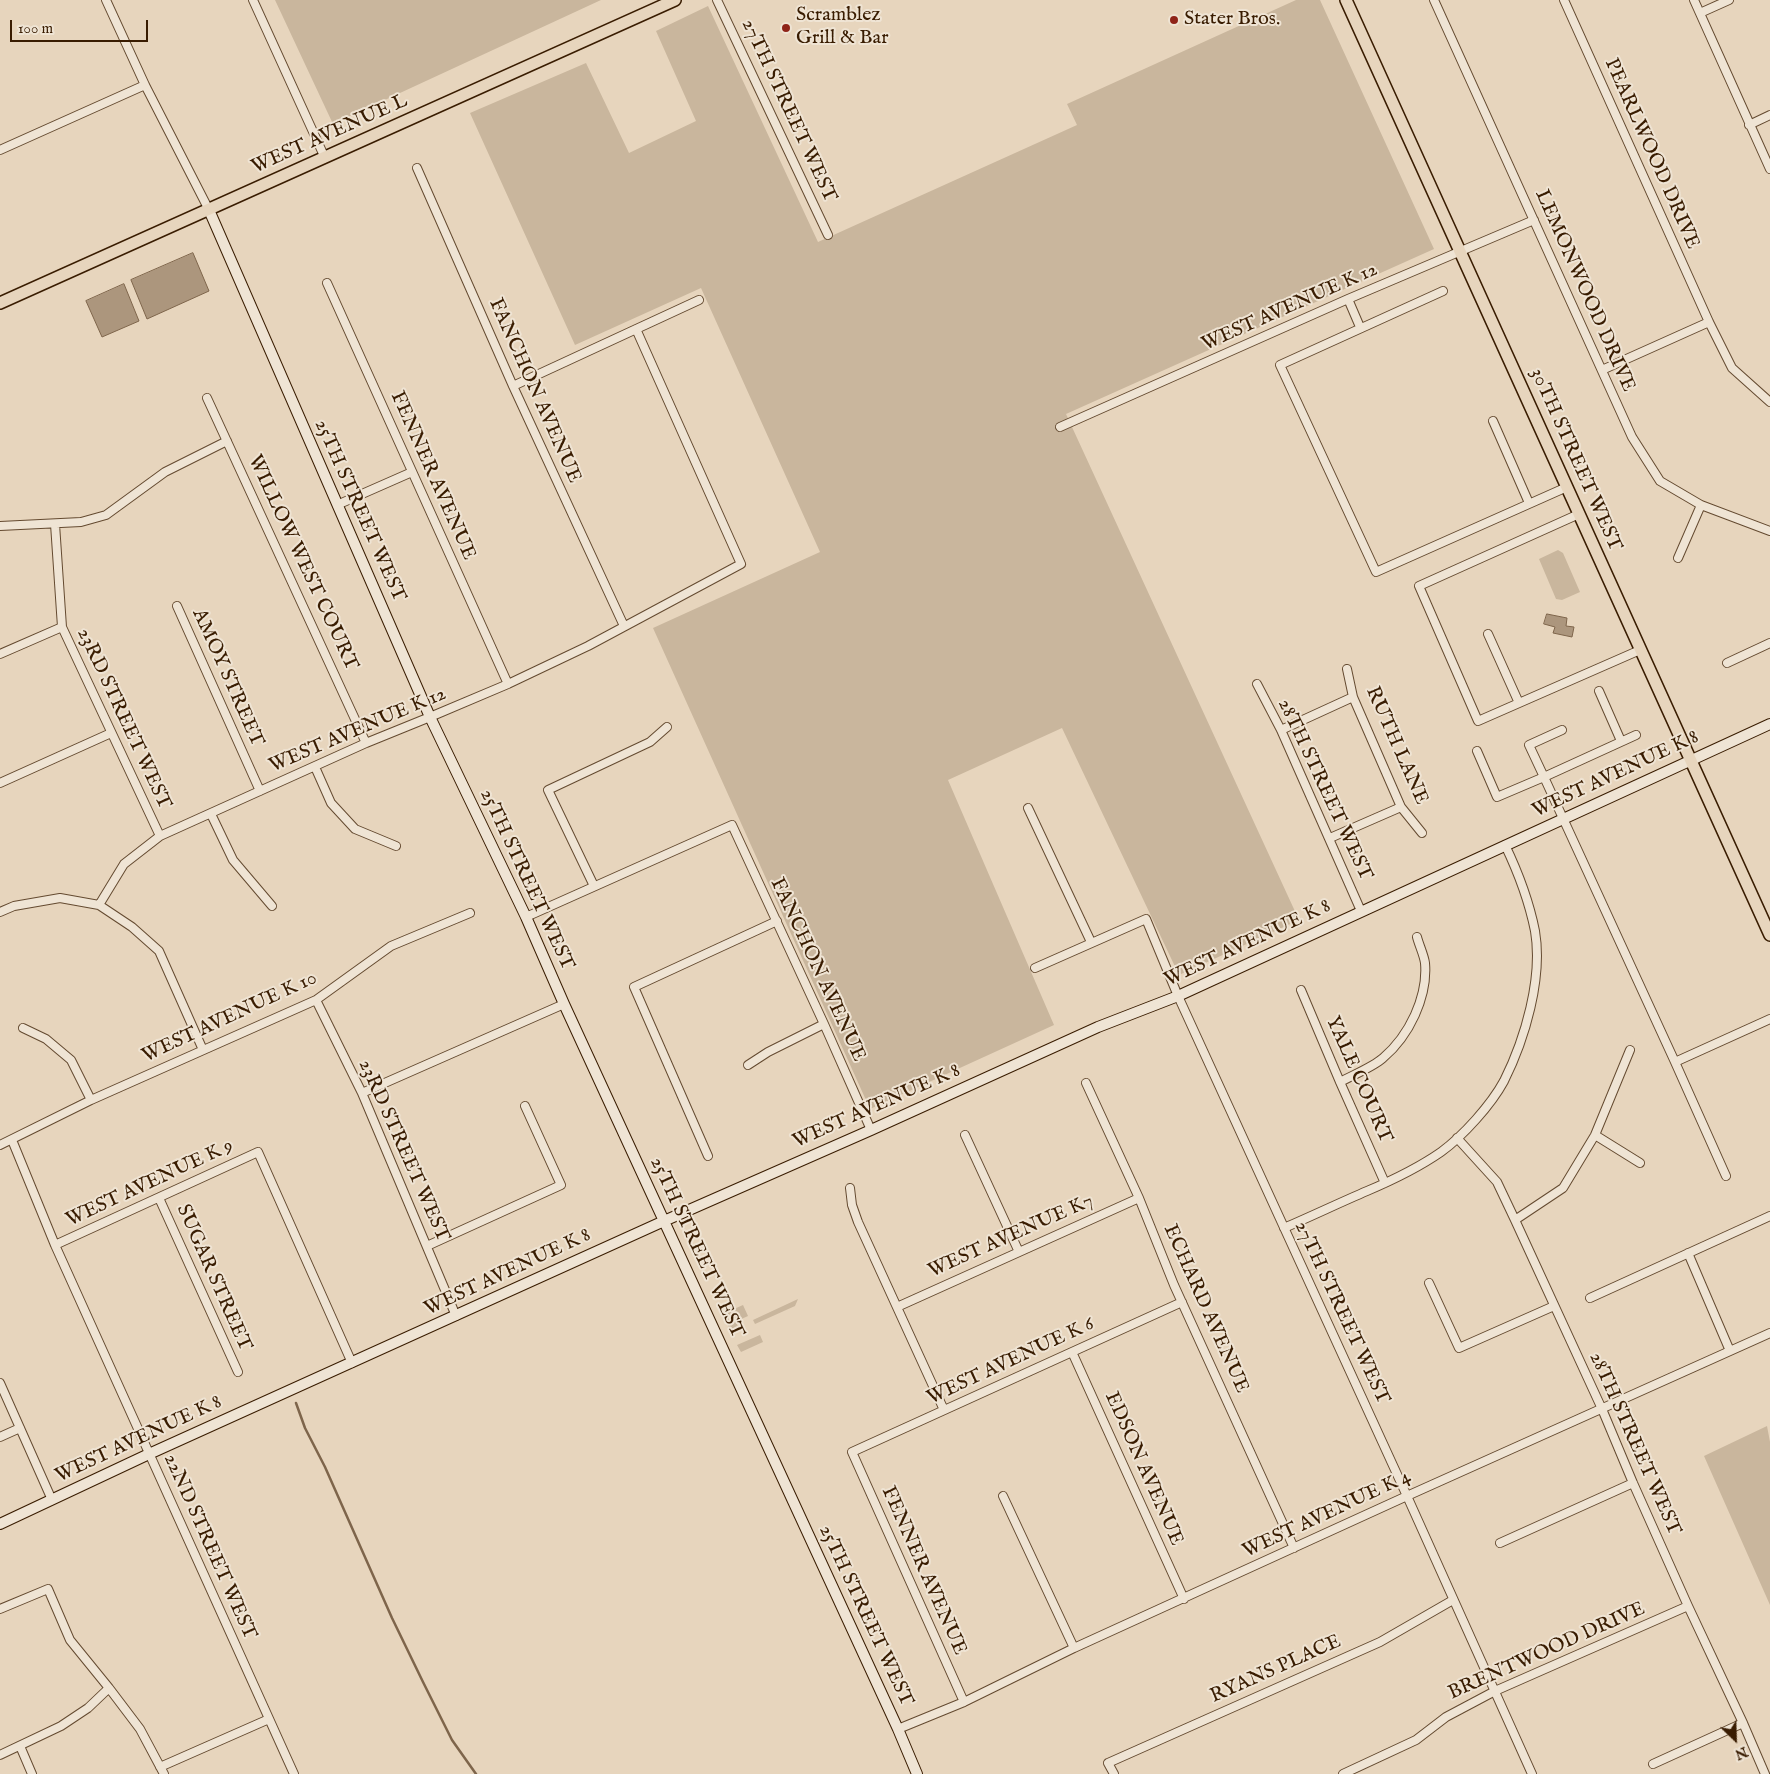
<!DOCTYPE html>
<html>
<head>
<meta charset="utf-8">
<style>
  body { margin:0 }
  #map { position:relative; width:1770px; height:1774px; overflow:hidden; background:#e7d5bd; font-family:"IM FELL English",serif }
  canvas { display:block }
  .north { position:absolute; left:1710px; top:1714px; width:50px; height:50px; -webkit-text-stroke:4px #efe4d4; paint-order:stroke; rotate:156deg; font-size:14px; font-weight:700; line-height:20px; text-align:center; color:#391c01 }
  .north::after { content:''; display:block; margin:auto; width:18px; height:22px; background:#391c01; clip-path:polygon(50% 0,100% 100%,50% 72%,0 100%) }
  .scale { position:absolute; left:10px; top:20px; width:138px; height:22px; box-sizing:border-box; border:2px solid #391c01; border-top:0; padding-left:6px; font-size:15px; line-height:18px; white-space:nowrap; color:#391c01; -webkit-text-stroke:4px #efe4d4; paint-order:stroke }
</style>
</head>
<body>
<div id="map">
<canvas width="1770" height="1774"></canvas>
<div class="north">N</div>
<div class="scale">100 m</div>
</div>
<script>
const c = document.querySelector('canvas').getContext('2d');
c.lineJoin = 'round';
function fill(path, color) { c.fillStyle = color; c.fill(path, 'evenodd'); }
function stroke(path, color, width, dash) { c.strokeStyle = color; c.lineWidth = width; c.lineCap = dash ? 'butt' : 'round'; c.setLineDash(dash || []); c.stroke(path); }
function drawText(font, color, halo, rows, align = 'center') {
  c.font = font + ' "IM FELL English",serif'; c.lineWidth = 4; c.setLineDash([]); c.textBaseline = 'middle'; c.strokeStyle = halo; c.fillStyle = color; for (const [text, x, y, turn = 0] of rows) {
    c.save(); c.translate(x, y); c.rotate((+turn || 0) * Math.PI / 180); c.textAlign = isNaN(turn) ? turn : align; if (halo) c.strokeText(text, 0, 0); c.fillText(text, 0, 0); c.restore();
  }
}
fill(new Path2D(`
  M275 0H601L333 124Z
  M1296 0H1320L1434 249 1066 414 1299 920 1179 975 1062 728 948 780 1054 1025 870 1109 653 628 820 552 701 288 575 345 470 113 586 63 629 153 696 121 656 31 708 6 818 242 1077 125 1067 104Z
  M1558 550 1563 553 1580 592 1562 600 1556 599 1539 559Z
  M798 1299 795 1306 755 1324 753 1320Z
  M743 1305 748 1316 737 1321 735 1320 740 1331 732 1334 723 1314Z
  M760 1335 763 1342 741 1352 737 1345Z
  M1767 1426 1770 1442V1605L1704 1456Z`), '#c9b69d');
const water = new Path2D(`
  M193 253 209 291 147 319 131 280Z
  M124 284 139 321 102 337 86 301Z
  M1547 614 1567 618 1566 626 1574 627 1572 637 1553 633 1555 627 1544 624Z`);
fill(water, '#ac967d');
stroke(water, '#7e654b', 1);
stroke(new Path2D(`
  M296 1403 305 1428 325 1467 392 1618 423 1682 452 1740 476 1774`), '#7e654b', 2.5);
const street = new Path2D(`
  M106 0 145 85 209 210
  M253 0 325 158
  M717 0 828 235
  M1434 0 1632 437 1660 481 1701 505 1770 531
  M1564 0 1709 322 1732 368 1770 402
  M1694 0 1770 169
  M1700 13 1729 0
  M1749 125 1770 115
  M0 150 145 85
  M417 168 513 386 624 626
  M327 283 508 684
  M1443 291 1280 365 1376 572 1567 487
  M1348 299 1360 327
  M1602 370 1709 322
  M513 386 699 300
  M207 398 366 743
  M1493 421 1529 503
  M1060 427 1348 299 1534 220
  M337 505 412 472
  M1579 514 1419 586 1478 721 1640 650
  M55 524 62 627 160 836
  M0 526 81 522 106 515 165 472 227 441
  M1678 558 1701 505
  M177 606 260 791
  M1488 634 1519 703
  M0 654 62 627
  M1727 663 1770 643
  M1347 669 1353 697 1401 807 1422 833
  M1257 684 1281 730 1361 911
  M1599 691 1621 741
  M1281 730 1353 697
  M1562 730 1529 745 1544 777 1636 735
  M1477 751 1497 797 1544 777 1675 1062 1770 1019
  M315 767 331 803 355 829 396 846
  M0 783 111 733
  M1028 808 1091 942
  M211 814 233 860 272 906
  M1330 838 1401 807
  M594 886 548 790 650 742 667 727
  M99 905 132 927 159 951 203 1050
  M0 912 14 906 60 898 99 905 124 864 160 836 366 743 430 717 508 684 588 646 741 564 636 329
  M526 917 732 825 824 1024 871 1130
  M1035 968 1146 919 1178 996 1407 1496 1532 1774
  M1301 990 1340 1082 1385 1183
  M316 1000 362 1093 456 1316
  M23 1028 46 1039 71 1060 91 1100
  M1675 1062 1726 1176
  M748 1065 768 1052 824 1024
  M1340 1082C1353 1075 1373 1067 1383 1058 1409 1036 1428 997 1425 963 1424 955 1419 945 1417 937
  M1086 1083 1139 1198 1174 1285 1294 1548
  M362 1093 564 1004
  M965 1135 1019 1252
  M1595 1135 1640 1163
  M1457 1138 1497 1182 1515 1220 1602 1409 1633 1483 1688 1606 1743 1723 1765 1774
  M12 1140 55 1245 294 1774
  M0 1145 91 1100 316 1000 391 946 470 913
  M708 1156 634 987 777 921
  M850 1188 852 1205 858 1222 944 1410
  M159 1198 238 1372
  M1515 1220 1563 1188 1595 1135 1630 1050
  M1284 1228C1312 1216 1339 1203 1367 1191 1393 1180 1418 1168 1441 1152 1463 1136 1491 1105 1504 1081 1525 1039 1543 978 1535 931 1529 901 1518 872 1505 845
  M55 1245 258 1152 352 1363
  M427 1246 561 1185 525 1106
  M1688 1253 1730 1351
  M1429 1283 1459 1348 1554 1306
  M1590 1298 1770 1216
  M897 1307 1139 1198
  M1072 1352 1184 1599
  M0 1383 52 1500
  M0 1437 20 1428
  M1003 1496 1074 1648
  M1500 1543 1633 1483
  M0 1609 48 1589 70 1640 109 1688 140 1729 164 1774
  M964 1702 852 1452 1182 1302
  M898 1729 964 1702 1074 1648 1407 1496 1770 1333
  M20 1746 32 1774
  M0 1755 61 1726 88 1708 109 1688
  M1653 1764 1743 1723
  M160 1767 269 1719
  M1114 1774 1108 1763 1380 1642 1453 1600
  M1343 1774 1416 1740 1446 1717 1495 1691 1688 1606`);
const secondary = new Path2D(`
  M209 210 430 717 526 917 564 1004 898 1729 917 1774
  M0 1524 149 1454 664 1221 871 1130 1098 1027 1178 996 1770 724`);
const primary = new Path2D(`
  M1346 0 1770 935
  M0 303 675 0`);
stroke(street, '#644a30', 10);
stroke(secondary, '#391c01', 12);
stroke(primary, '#391c01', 14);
stroke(street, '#efe4d4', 8);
stroke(secondary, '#efe4d4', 10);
stroke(primary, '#e7d5bd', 11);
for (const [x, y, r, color] of [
  [1174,20,5,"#8f2418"],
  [786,28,5,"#8f2418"]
]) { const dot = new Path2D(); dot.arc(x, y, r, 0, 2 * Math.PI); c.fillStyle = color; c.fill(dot); stroke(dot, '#efe4d4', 2); }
drawText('20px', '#391c01', '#efe4d4', [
  ["Scramblez",796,16],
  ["Grill & Bar",796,39],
  ["Stater Bros.",1184,20]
], 'left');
drawText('20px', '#391c01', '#efe4d4', [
  ["27TH STREET WEST",788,111,65],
  ["WEST AVENUE L",330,135,-24],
  ["PEARLWOOD DRIVE",1651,154,66],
  ["LEMONWOOD DRIVE",1584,291,66],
  ["WEST AVENUE K 12",1290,308,-24],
  ["FANCHON AVENUE",534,391,66],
  ["30TH STREET WEST",1575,460,66],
  ["FENNER AVENUE",432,476,66],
  ["25TH STREET WEST",359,511,66],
  ["WILLOW WEST COURT",302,563,65],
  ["AMOY STREET",227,678,66],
  ["23RD STREET WEST",123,719,65],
  ["WEST AVENUE K 12",358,731,-23],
  ["RUTH LANE",1396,746,66],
  ["WEST AVENUE K 8",1616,775,-25],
  ["28TH STREET WEST",1324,790,65],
  ["25TH STREET WEST",526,880,65],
  ["WEST AVENUE K 8",1248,944,-25],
  ["FANCHON AVENUE",817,970,65],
  ["WEST AVENUE K 10",230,1018,-25],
  ["YALE COURT",1358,1080,66],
  ["WEST AVENUE K 8",877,1107,-24],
  ["23RD STREET WEST",403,1151,66],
  ["WEST AVENUE K 9",150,1184,-25],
  ["WEST AVENUE K7",1011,1237,-24],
  ["25TH STREET WEST",696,1248,65],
  ["WEST AVENUE K 8",508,1273,-25],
  ["SUGAR STREET",213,1278,66],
  ["ECHARD AVENUE",1205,1309,66],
  ["27TH STREET WEST",1341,1313,65],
  ["WEST AVENUE K 6",1011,1362,-25],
  ["WEST AVENUE K 8",139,1440,-25],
  ["28TH STREET WEST",1634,1444,66],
  ["EDSON AVENUE",1143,1469,66],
  ["WEST AVENUE K 4",1327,1515,-25],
  ["22ND STREET WEST",209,1547,66],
  ["FENNER AVENUE",923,1571,66],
  ["25TH STREET WEST",865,1616,65],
  ["BRENTWOOD DRIVE",1547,1652,-24],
  ["RYANS PLACE",1276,1670,-24]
]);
</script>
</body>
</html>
